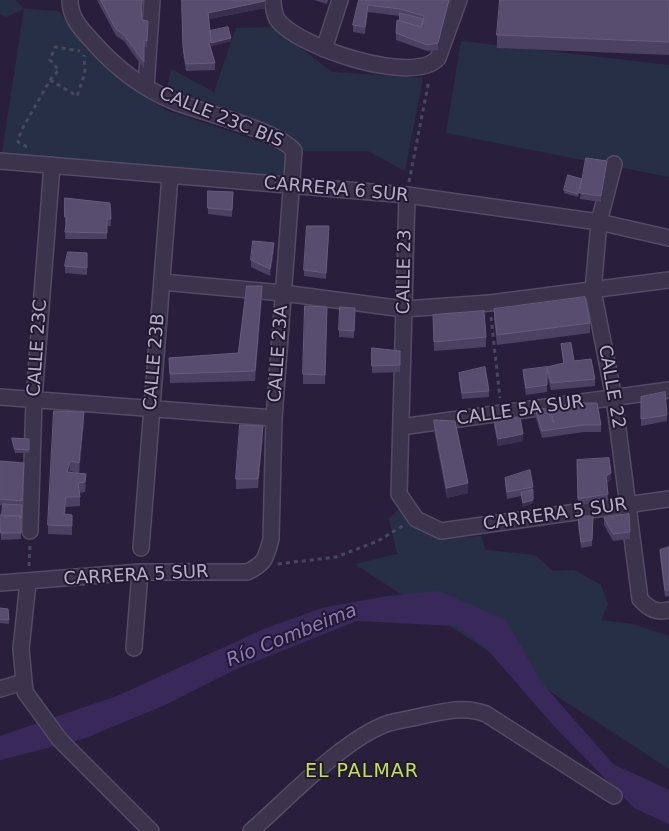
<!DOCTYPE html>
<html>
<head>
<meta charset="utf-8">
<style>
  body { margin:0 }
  canvas { display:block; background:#291f3c }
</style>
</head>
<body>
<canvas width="669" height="831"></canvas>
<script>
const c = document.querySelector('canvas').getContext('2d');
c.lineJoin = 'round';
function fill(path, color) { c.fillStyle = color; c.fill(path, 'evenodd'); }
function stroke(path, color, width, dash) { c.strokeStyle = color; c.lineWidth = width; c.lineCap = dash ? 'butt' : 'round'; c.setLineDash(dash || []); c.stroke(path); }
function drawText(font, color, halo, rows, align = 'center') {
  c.font = font + ' "DejaVu Sans",sans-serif'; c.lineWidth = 4; c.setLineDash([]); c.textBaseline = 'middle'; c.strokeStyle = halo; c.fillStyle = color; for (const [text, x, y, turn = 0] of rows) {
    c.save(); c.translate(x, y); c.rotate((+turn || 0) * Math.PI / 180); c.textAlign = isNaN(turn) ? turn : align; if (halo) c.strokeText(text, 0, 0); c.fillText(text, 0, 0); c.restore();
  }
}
fill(new Path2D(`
  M0 0H15L25 9 58 11 110 68 165 110 288 151 287 180 1 159 24 9 6 17 0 14Z
  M273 27 332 72 423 78 405 171 368 151H297L288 137 167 88 171 69 214 92 236 28Z
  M461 41 669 65V177L446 133Z
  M399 508 440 539 481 536 486 550 535 555 553 571 574 570 601 585 608 604 601 620 632 624 669 636V769L355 564 397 554 389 519Z`), '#262f45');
fill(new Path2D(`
  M440 591 506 620 542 683 613 764 669 790V824L634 808 553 725 487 649 456 626 357 621 234 670 165 705 83 739 0 760V736L117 696 264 629 322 608 387 596Z`), '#39295a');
const minor = new Path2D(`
  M273 0C273 6 274 13 277 19 296 47 414 86 438 58L459 0
  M324 49 340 0
  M146 87 152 0
  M0 161 407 195 599 222 669 238
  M614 164 599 222 593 291 614 398 640 599C649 609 656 613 669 610
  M407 195 399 494 416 519 441 531 669 499
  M162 282 283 293 404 309 490 303 669 280
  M0 397 274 418
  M401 427 669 390
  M30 531 34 399 52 165
  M141 548 170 176
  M28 582 21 649 25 692 60 740 151 831
  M0 583 140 572H247C265 564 266 558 271 539L274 418 294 151C279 131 202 112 175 102 144 89 115 67 93 42 81 29 70 18 70 0
  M134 648 140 572
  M0 689 23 682
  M251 831C288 799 344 738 389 723 401 720 414 718 426 715 448 711 465 706 486 714L614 796`);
stroke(minor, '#544b64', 18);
stroke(new Path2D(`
  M50 80 77 96 85 73 84 55
  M27 147 18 142 21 131 50 80 59 70 50 60 55 47 80 51
  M409 182 429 80
  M491 317 500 398
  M278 564 336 557 378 541 404 525
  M29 566 30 545`), '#474960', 3, [4, 4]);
stroke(minor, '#3c334c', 15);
fill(new Path2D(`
  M97 0H143L142 11V20L148 21 147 47H144V69L124 41 116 36Z
  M182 0 265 8 209 19 210 31 231 41 211 46V47L215 63V70L186 71 183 53Z
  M314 0H328L327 4Z
  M359 0H450L438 50 427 51 396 40V33L400 21V16L368 12 365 34 353 32V25Z
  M669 0V55L497 48V35Z
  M607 168 601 202 580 199 582 183 578 197 564 193V190L582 179Z
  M233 192 232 217 208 214V208Z
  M65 198 110 203 111 226H107V239H65L66 224 65 223Z
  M329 233 326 279 304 276V270Z
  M274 250 270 276 251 267V260Z
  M87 253V275L65 273V266Z
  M262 296 255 381 170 383 169 358 238 353Z
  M327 307 325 384H303V374Z
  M494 309 590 323V333L497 345 494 319Z
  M355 315 354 338 339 337V330Z
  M433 315 486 337V347L434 351Z
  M561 344 574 361 595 379V386L551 390 547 374V392L526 395 523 376V370L547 367 563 363Z
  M372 348 400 351V372L372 373Z
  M459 373 489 391V397L462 399 459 379Z
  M641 397 667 415V421L641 426Z
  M535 408 550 414V409L601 425V432H584L542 438 535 415Z
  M434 420 468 493 447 498 434 430Z
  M494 420 523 441 498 446 494 426Z
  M84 422 79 473 70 471V472L86 474V484L85 492 80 493V506L66 507 65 514 72 515V535L48 534V525Z
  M263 435 258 488 236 489V479Z
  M12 438 29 439V453H15L12 441Z
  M577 460 611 479 607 483 608 501 578 505Z
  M0 461 24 470 21 522V539L1 540 0 515 2 516 3 506 0 505Z
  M505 478 533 487V503L523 507 521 496 507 499 505 484Z
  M578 517 593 523 592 546 581 548 578 524Z
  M604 518 630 532V539L613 541 604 525Z
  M669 547V596L665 597 660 557V550Z
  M0 608 8 609 9 624 0 623Z`), '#4c4163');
fill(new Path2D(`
  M449 0H450L438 50V43Z
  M265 1V8L208 19V13Z
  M368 5V12L365 34V27Z
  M231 38V41L211 46 209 49V43L211 40Z
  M607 161V168L601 202V196Z
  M582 179V182L578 197V194Z
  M274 243V250L270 276V269Z
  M262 286V296L255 381V371Z
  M84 412V422L79 473V463Z
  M263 426V435L258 488V479Z
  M523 434V441L498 446V439Z
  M70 461V471L67 481V472Z
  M611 473V479L606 483V476Z
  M86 474V484L85 492V482Z
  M468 483V493L447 498V488Z
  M66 497V507L64 524V514Z
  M533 500V503L523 507V503Z`), '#392f4f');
const building = new Path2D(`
  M101 0H142L141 7 142 20 148 21 147 41 144 40V62L124 35 116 29Z
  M182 0H265V1L208 13 211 40 209 43 215 63 186 64 183 46Z
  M359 0H449L438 43 427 45 396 33 397 20 421 27 424 16 400 9 368 5 365 27 353 25Z
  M500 0H669V42L497 35Z
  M400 13 424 19 421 27 400 21Z
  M228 27 231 38 211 43 210 31Z
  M586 158 607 161 601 196 580 193Z
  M568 175 582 179 578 194 564 190Z
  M208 191 233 192 232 210 208 208Z
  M65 198 110 203 111 219H107V233L65 232 67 217H65Z
  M307 226H329L326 273 304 270Z
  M253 241 274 243 270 269 251 260Z
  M68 252 87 253V268L65 266Z
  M247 286H262L255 371 170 374 169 358 238 353Z
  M585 297 590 323 497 335 494 309Z
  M305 306 327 307 325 375 303 374Z
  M340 307 355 308 354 331 339 330Z
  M484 311 486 337 434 342 433 315Z
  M571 343 574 361 591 359 595 379 551 383 547 367 564 363 561 344Z
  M372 348 400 351V365L372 366Z
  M485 367 489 391 462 393 459 373Z
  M547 367V385L526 388 523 370Z
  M665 392 667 415 641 419V397Z
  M575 403H597L601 425H584L542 431 535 408 547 409 554 423 550 409Z
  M54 411 84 412 79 463 70 461 67 472 86 474 85 482 78 483 80 497H66L64 514 72 515V526L48 525Z
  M520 417 523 434 498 439 494 420Z
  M434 420 455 421 468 483 447 488Z
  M240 425 263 426 258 479H236Z
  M12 438 29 439V450L15 449Z
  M609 458 611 473 606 476 608 494 578 499 577 460Z
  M0 461 24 463 22 501 0 499Z
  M530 470 533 487 507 492 505 478Z
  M533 490V500L523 503 521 493Z
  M3 504 22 505 21 519V516H2Z
  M629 514 630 532 613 534 604 518Z
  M0 515 21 516V533H1Z
  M593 516 592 540 581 542 578 517Z
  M669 547V590H665L660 550Z
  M0 608 8 609 9 620 0 619Z`);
fill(building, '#584d6e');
stroke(building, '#675c7c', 1);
drawText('18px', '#b8aec8', '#211931', [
  ["CALLE 23C BIS",221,118,22],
  ["CARRERA 6 SUR",336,190,5],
  ["CALLE 23",405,272,-89],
  ["CALLE 23C",38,348,-86],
  ["CALLE 23A",279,354,-86],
  ["CALLE 23B",155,362,-85],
  ["CALLE 22",611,387,80],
  ["CALLE 5A SUR",520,411,-8],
  ["CARRERA 5 SUR",555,515,-8],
  ["CARRERA 5 SUR",136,576,-3]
]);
drawText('italic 19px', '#8f7ab8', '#211931', [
  ["Río Combeima",292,636,-22]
]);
c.letterSpacing = '1px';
drawText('19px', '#c3df52', '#211931', [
  ["EL PALMAR",362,772]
]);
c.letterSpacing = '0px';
</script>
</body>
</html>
